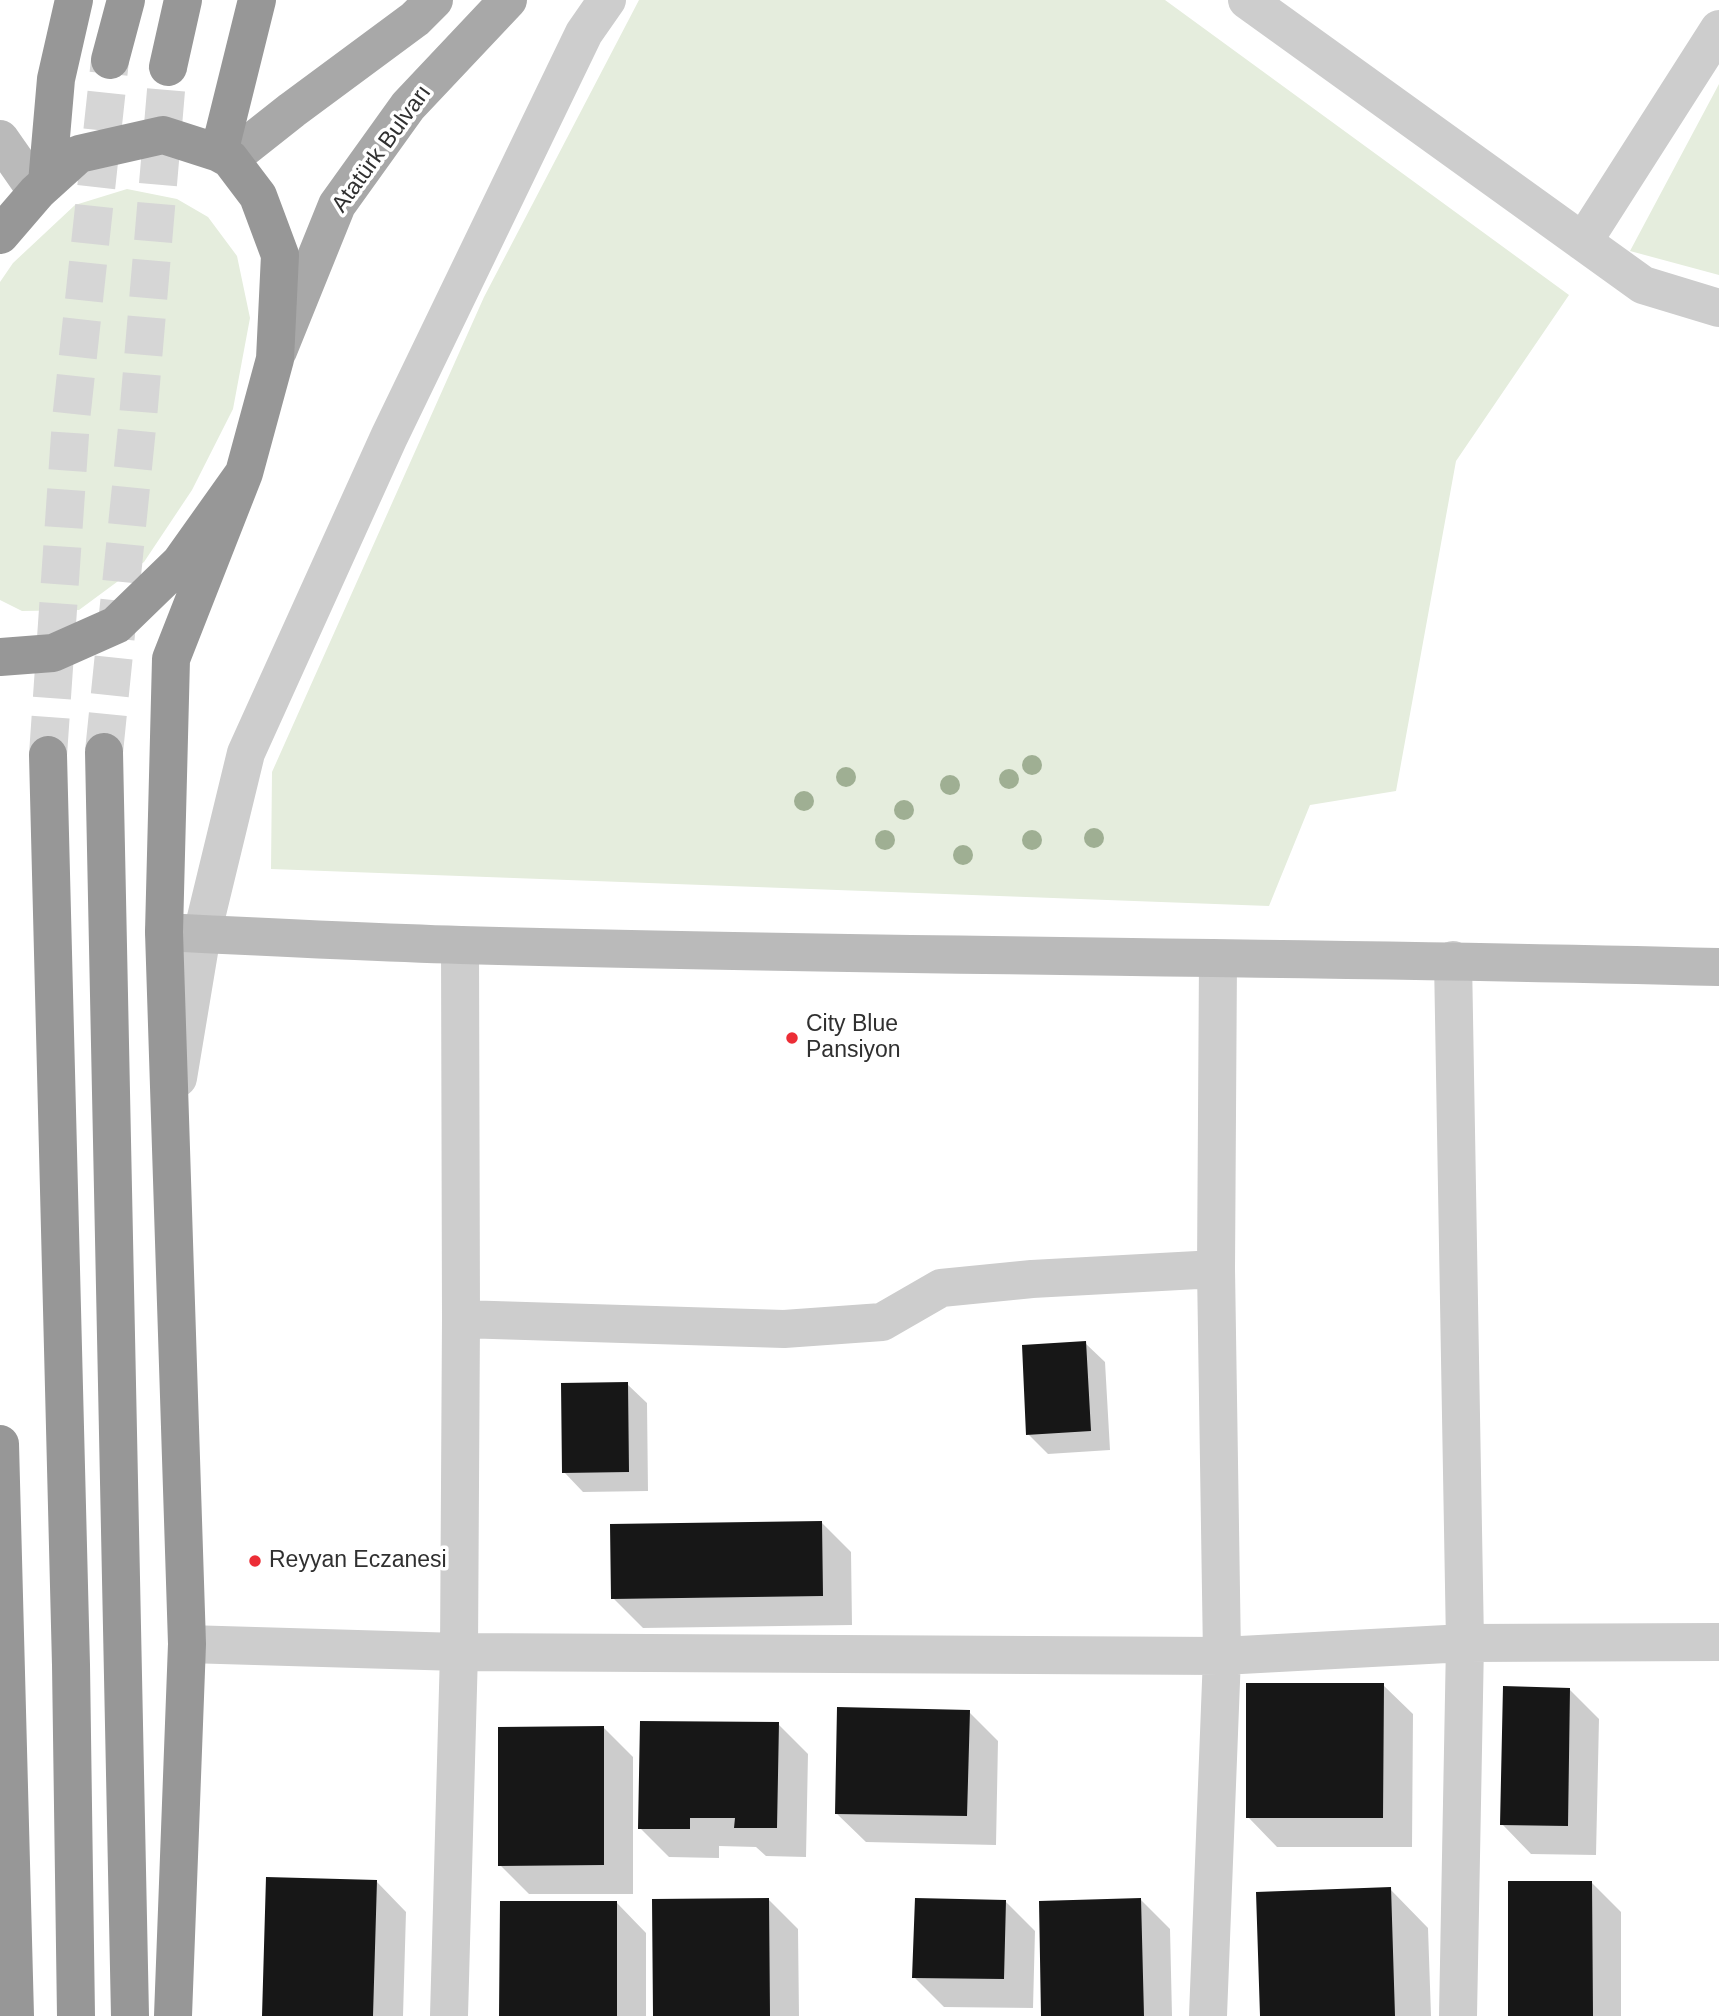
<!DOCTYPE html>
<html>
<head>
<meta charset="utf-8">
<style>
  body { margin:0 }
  canvas { display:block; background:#fff }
</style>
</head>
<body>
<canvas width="1719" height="2016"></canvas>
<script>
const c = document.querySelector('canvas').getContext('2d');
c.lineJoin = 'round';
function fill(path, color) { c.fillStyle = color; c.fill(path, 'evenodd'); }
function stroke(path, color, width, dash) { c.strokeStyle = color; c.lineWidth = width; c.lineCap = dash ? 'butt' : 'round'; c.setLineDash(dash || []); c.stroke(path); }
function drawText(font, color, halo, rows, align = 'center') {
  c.font = font + ' Arial,sans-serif'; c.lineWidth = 7; c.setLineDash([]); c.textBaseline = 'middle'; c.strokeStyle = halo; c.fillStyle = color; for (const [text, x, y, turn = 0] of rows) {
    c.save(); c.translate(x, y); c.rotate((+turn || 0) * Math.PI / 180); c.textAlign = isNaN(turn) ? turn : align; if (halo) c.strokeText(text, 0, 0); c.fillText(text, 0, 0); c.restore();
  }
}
fill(new Path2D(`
  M639 0H1165L1569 295 1456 461 1396 791 1310 805 1269 906 271 869 272 772 484 297Z
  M1719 84V275L1630 251Z
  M127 189 177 199 208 217 237 256 250 318 233 409 192 490 144 562 79 610 22 611 0 600V282L13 263 75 205Z`), '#e5eddd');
fill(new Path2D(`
  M1085 1343 1105 1362 1110 1450 1048 1454 1028 1434Z
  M627 1384 647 1403 648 1491 583 1492 564 1472Z
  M821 1522 851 1552 852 1625 643 1628 613 1598Z
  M1383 1685 1413 1714 1412 1847H1277L1248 1817Z
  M1569 1689 1599 1719 1596 1855 1531 1854 1502 1824Z
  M969 1712 998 1741 996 1845 866 1842 836 1813Z
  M778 1724 808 1754 806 1857 766 1856 756 1847 719 1846V1858L669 1857 640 1828Z
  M604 1728 633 1757V1894H529L500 1865Z
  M377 1882 406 1912 403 2016H264Z
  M1592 1883 1621 1912V2016H1510Z
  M1390 1889 1428 1928 1431 2016H1262Z
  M768 1899 798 1929 799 2016H655Z
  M1141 1900 1170 1929 1172 2016H1043Z
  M1006 1902 1035 1931 1033 2008 944 2007 914 1977Z
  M617 1903 646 1933V2016H501Z`), '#0003');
fill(new Path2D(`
  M1086 1341 1091 1431 1026 1435 1022 1345Z
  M628 1382 629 1472 562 1473 561 1383Z
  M822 1521 823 1596 611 1599 610 1524Z
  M1246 1683H1384L1383 1818H1246Z
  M1503 1686 1570 1688 1568 1826 1500 1825Z
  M837 1707 970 1710 967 1816 835 1814Z
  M640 1721 779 1722 777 1828H734L735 1818H690V1829H638Z
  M604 1726V1865L498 1866V1727Z
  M266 1877 377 1880 373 2016H262Z
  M1508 1881H1592L1593 2016H1508Z
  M1391 1887 1395 2016H1260L1256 1892Z
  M769 1898 770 2016H653L652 1899Z
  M915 1898 1006 1900 1004 1979 912 1978Z
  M1141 1898 1144 2016H1041L1039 1901Z
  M500 1901H617V2016H499Z`), '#171717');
stroke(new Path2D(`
  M104 752 138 418 168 67
  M48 755 71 420 110 60`), '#d6d6d6', 38, [38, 19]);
stroke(new Path2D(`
  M1247 0 1643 285 1719 308
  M1583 242 1719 29
  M1453 960 1465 1643 1458 2016
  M178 1078 202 934 246 753 389 437 584 33 607 0
  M461 1319 784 1329 882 1322 941 1288 1032 1279 1216 1269
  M187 1644 459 1652 1222 1656 1465 1643 1719 1642
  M449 2016 459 1652 461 1319 460 945
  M1208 2016 1222 1656 1216 1269 1218 959`), '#cdcdcd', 38);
stroke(new Path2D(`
  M0 139 37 192
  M164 932C263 937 362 942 461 945 880 957 1300 956 1719 967`), '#bababa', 38);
stroke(new Path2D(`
  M230 159 292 110 415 19 434 0
  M278 351 337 205 408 106 508 0`), '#a8a8a8', 38);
stroke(new Path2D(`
  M110 60 126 0
  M168 67 183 0
  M219 153 257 0
  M47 183 56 79 74 0
  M0 235 37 192 79 154 163 135 219 153 230 159 258 196 280 255 275 359 244 473 180 563 116 625 53 653 0 657
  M104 752 130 2016
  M48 755 71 1665 76 2016
  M0 1444 15 2016
  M173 2016 187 1644 164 932 171 659 244 473`), '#979797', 38);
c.fillStyle = '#9faf93';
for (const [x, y] of [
  [1032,765],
  [846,777],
  [1009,779],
  [950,785],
  [804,801],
  [904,810],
  [1094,838],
  [885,840],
  [1032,840],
  [963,855]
]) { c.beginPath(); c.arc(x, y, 10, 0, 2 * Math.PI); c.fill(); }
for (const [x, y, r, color] of [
  [792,1038,7,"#ec2d36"],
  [255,1561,7,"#ec2d36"]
]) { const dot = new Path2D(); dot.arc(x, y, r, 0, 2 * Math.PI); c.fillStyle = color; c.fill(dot); stroke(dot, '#fff', 2.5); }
drawText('23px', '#303030', '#fff', [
  ["Atatürk Bulvarı",382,149,-54]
]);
drawText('23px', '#303030', '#fff', [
  ["City Blue",806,1025],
  ["Pansiyon",806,1051],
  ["Reyyan Eczanesi",269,1561]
], 'left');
</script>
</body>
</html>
